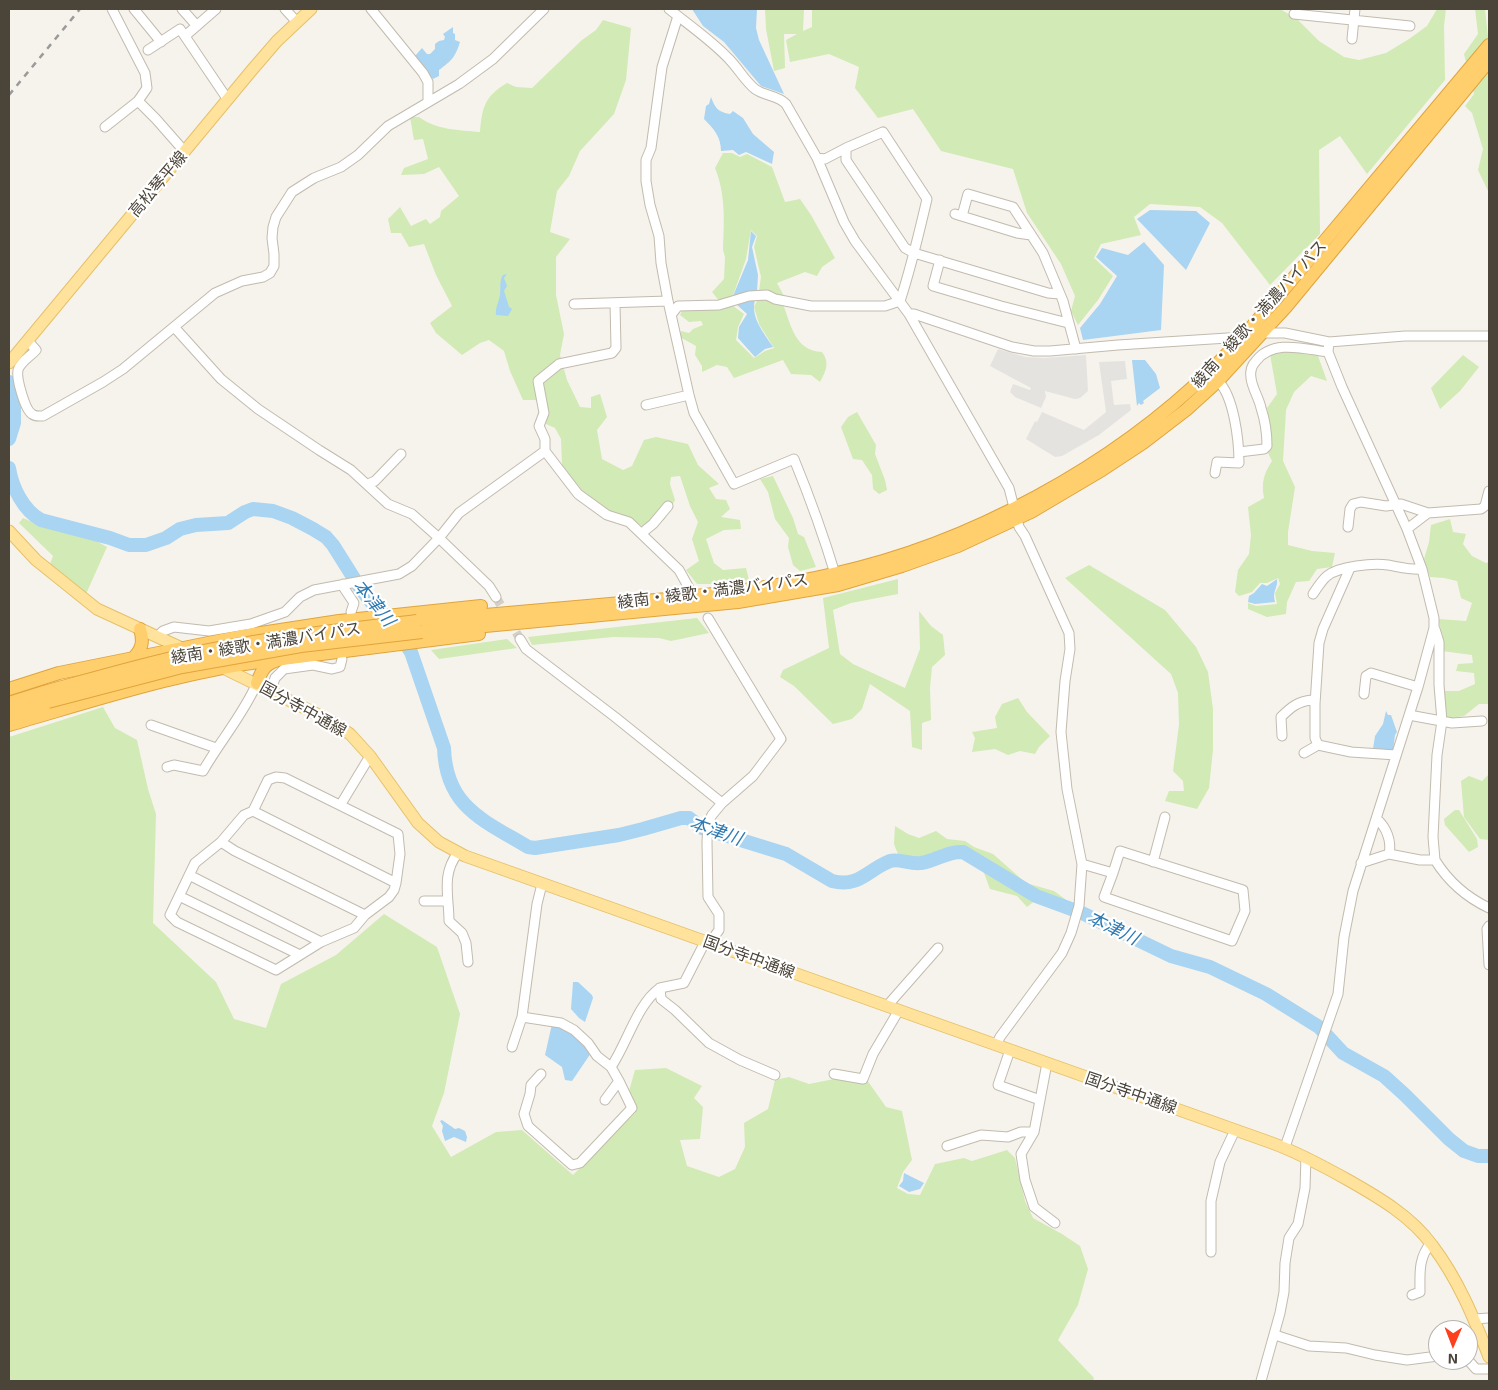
<!DOCTYPE html>
<html>
<head>
<meta charset="utf-8">
<style>
  body { margin:0 }
  #map { position:relative; width:1498px; height:1390px; overflow:hidden; background:#f6f3ec; font-family:"Exo 2",sans-serif }
  canvas { display:block }
  .frame { position:absolute; inset:0; border:10px solid #4b4439; pointer-events:none }
  .north { position:absolute; left:1428px; top:1320px; width:50px; height:50px; box-sizing:border-box; background:#fff; border:1px solid #b7b4b0; border-radius:50%; rotate:181deg; font-size:14px; font-weight:700; line-height:20px; text-align:center; color:#4b4439 }
  .north::after { content:''; display:block; margin:auto; width:18px; height:22px; background:#fc3f1d; clip-path:polygon(50% 0,100% 100%,50% 72%,0 100%) }
</style>
</head>
<body>
<div id="map">
<canvas width="1498" height="1390"></canvas>
<div class="frame"></div>
<div class="north">N</div>
</div>
<script>
const c = document.querySelector('canvas').getContext('2d');
c.lineJoin = 'round';
function fill(path, color) { c.fillStyle = color; c.fill(path, 'evenodd'); }
function stroke(path, color, width, dash) { c.strokeStyle = color; c.lineWidth = width; c.lineCap = dash ? 'butt' : 'round'; c.setLineDash(dash || []); c.stroke(path); }
function drawText(font, color, halo, rows, align = 'center') {
  c.font = font + ' "Exo 2","Noto Sans JP",sans-serif'; c.lineWidth = 4.5; c.setLineDash([]); c.textBaseline = 'middle'; c.strokeStyle = halo; c.fillStyle = color; for (const [text, x, y, turn = 0] of rows) {
    c.save(); c.translate(x, y); c.rotate((+turn || 0) * Math.PI / 180); c.textAlign = isNaN(turn) ? turn : align; if (halo) c.strokeText(text, 0, 0); c.fillText(text, 0, 0); c.restore();
  }
}
fill(new Path2D(`
  M765 9H804L803 31 812 27V9H1280L1297 19 1319 41 1344 57 1359 60 1386 53 1409 39 1427 26 1437 9H1446L1444 26 1445 80 1367 174 1340 136 1319 150 1320 234 1270 285 1222 223 1200 207 1150 204 1134 217 1141 235 1101 244 1094 258 1113 276 1098 300 1078 325 1071 311 1075 296 1061 264 1027 213 1013 169 941 151 913 109 878 118 855 88 859 67 829 54 790 62 786 40 797 34H784L785 68 774 71 766 29Z
  M1475 9H1485L1489 47V193L1478 170 1483 149 1472 113 1465 106 1474 94 1464 54 1478 34Z
  M603 20 631 28 626 80 614 114 580 151 569 176 557 191 550 232 570 239 556 257V295L564 334 560 355 567 380 580 407 591 408V397L600 394 607 417 597 430 602 459 623 470 632 466 644 440 656 437 688 444 698 465 719 484 709 488 716 499 726 500 730 509 721 517 740 520 741 529 724 530 706 539 714 563 723 570 746 568 749 580 722 584H697L686 570 699 561 692 539 698 522 690 506 680 476 671 477 670 484 675 500 665 519 649 532 633 519 609 511 581 493 562 465 561 439 555 428 546 424V405L535 400H523L510 371 504 351 489 340 480 343 462 355 436 333 430 323 452 306 436 275 424 244 409 247 401 233H391L388 219 400 207 411 226 426 219 430 224 440 217 441 211 459 196 439 167 424 174 401 175 404 168 428 159 423 139 414 140 410 117H419C436 130 459 130 480 132 482 107 485 96 507 83L516 87 532 88 582 40 596 30Z
  M723 153H732L740 157 747 154 772 167 785 202 800 199 811 215 835 258 822 267 817 276 805 272 777 283 784 296 759 291 761 277 754 247 757 236 751 230 746 259 732 298 720 302 712 292 724 279 725 257 723 250C724 222 726 195 715 168Z
  M758 299H768L783 304C791 325 795 351 822 352 830 363 826 371 820 382L811 375 791 374 783 360 734 378 727 367 717 365 702 372V366L695 355 696 346 680 337 681 331 689 333 693 329 703 325 701 321 689 322 680 315 684 307 732 305 744 314 738 327 736 340 754 358 765 351 774 348 759 324 754 307Z
  M1287 350 1318 356 1327 381 1311 376 1294 392 1286 410 1283 461 1295 487 1288 532V545L1312 551 1335 553 1332 567 1317 569 1309 581 1296 582 1287 602 1286 614 1267 617 1248 609V603L1256 606 1277 604 1275 593 1280 584 1278 578 1267 583H1260L1252 592 1239 596 1235 592 1238 570 1249 554 1251 535 1248 507 1264 498C1261 483 1264 473 1272 461L1268 453 1272 438 1267 408 1277 394 1270 354Z
  M1463 355 1479 367 1460 391 1440 409 1431 388Z
  M857 412 876 445 875 454 885 480 887 490 879 494 873 489 872 475 862 460 853 459 841 427 848 417Z
  M773 476 793 518 798 534 804 537 816 567 800 571 793 565 788 547 789 538 775 519 768 492 760 479Z
  M23 518 41 526 91 538 107 547 86 594 50 564 53 556 19 523Z
  M1450 519 1453 532 1466 534 1463 544 1472 556 1486 563 1489 562V705L1488 704H1479L1464 716 1445 719 1443 691H1459L1475 684 1474 673 1456 671 1458 664 1473 663 1472 655 1442 651 1443 637 1438 619 1466 621 1472 603 1461 598 1457 581 1444 578 1430 577 1424 559 1429 542 1431 525Z
  M1089 565 1165 610 1196 647 1208 672 1213 709V750L1209 788 1197 809 1165 801 1169 791H1184L1183 781 1173 771 1179 725 1178 693 1171 674 1065 578Z
  M898 579V594L851 603 833 610 840 654 853 664 905 688 920 649 919 611 931 626 943 635 945 655 932 667 930 688 931 720 922 723V750L912 747 910 711 870 684 862 709 852 719 833 724 794 686 780 677 783 670 829 648 823 598Z
  M697 618 709 633 671 641 659 638 613 637 532 645 528 637Z
  M507 639 517 648 439 659 431 650Z
  M1018 698 1027 712 1050 736 1039 747 1035 754 1020 751 1008 755 995 749 972 752 975 738 972 732 997 728 995 717 1002 704Z
  M103 707 115 728 137 740 148 789 156 814 153 923 216 982 234 1019 266 1028 281 984 336 955 384 914 437 947 460 1014 444 1093 432 1126 451 1157 496 1132 522 1130 573 1175 636 1112 629 1091 635 1070 666 1068 702 1086 694 1098 703 1107 700 1139 680 1140 687 1166 719 1177 735 1169 745 1147 744 1123 768 1109 775 1080 789 1077 809 1084 834 1079 867 1080 886 1107 902 1111 912 1160 903 1172 897 1188 908 1194 920 1195 935 1164 964 1158 972 1161 1007 1150 1015 1158 1025 1201 1033 1218 1062 1234 1080 1246 1088 1269 1078 1305 1058 1340 1094 1378 1093 1381H9V737Z
  M1489 774V840L1480 839 1464 817 1461 781 1469 776 1482 781Z
  M1455 810H1459L1477 839 1478 847 1469 852 1445 825 1444 819Z
  M895 826 908 834 919 838 936 831 947 839 965 841 974 847 993 854 1026 883 1054 891 1065 899 1060 904 1041 896 1027 907 1017 896 990 889 978 857C950 842 949 855 924 860 915 861 907 859 899 857L894 844Z`), '#d2eab5');
fill(new Path2D(`
  M998 349 1026 357 1044 358 1086 355 1088 391 1080 398 1075 399 1045 391 1046 397 1041 408 1015 397 1010 392 1013 384 1030 390 1031 388 990 366Z
  M1125 361 1127 379 1111 381 1114 405 1130 404 1131 410 1099 435 1062 456 1055 457 1026 439 1035 421 1037 422 1042 412 1084 430 1106 412 1099 362Z`), '#e5e3e0');
fill(new Path2D(`
  M692 9H757L756 28 759 40 784 94 761 86 724 42 703 26Z
  M453 27V33L455 34V40L460 42C455 58 451 61 439 70V76L433 79 415 56 422 48 427 54H430L435 49V44L439 41 444 40 445 37 443 34Z
  M711 97C715 108 718 112 730 114L733 111 743 118 753 134 774 152 772 164 746 152 739 155 733 150 721 151C721 137 714 129 704 119L706 106 709 104Z
  M1150 210 1196 211 1210 223 1186 270 1137 219Z
  M751 231 756 236 752 247 758 275 757 292 733 296 748 260Z
  M1144 242 1164 265 1161 330 1083 340 1080 328 1100 304 1117 276 1096 257 1102 248 1128 255Z
  M507 274 504 278 507 286 504 291 509 307 512 309 508 316 496 315C495 307 499 302 500 295 501 288 499 281 503 275Z
  M755 300C750 317 764 333 773 347L765 349 755 357 738 338 739 327 747 314 736 304Z
  M1132 360H1145L1156 374 1160 388 1143 401 1144 403 1141 405 1139 403 1137 406Z
  M1277 579C1278 589 1272 590 1275 602L1255 604 1248 602 1249 596 1254 593 1262 584 1267 586Z
  M1386 711 1388 715H1391L1397 732 1395 735 1393 751 1373 749 1375 736 1383 724Z
  M573 982H578L592 995 593 998 585 1022 579 1018 571 1009Z
  M552 1024C569 1028 581 1040 591 1053L572 1081 565 1080 562 1067 545 1055Z
  M442 1120 455 1129 459 1128 465 1131 467 1137 466 1142 454 1137 445 1141 442 1131 443 1126 440 1121Z
  M904 1173 924 1183 920 1189 909 1192 899 1186 903 1181Z`), '#a9d4f2');
stroke(new Path2D(`
  M9 408H14`), '#a9d4f2', 2.5);
stroke(new Path2D(`
  M9 382 14 408V423L9 439
  M9 468C12 487 23 510 41 520L110 538 129 545H146L166 538 180 529 196 525 228 523 245 512 253 509 273 511 292 518 313 529 326 537 333 545 360 588 375 607 387 616 411 652 444 748C446 807 483 820 528 847L535 848 619 835 643 829 681 818H689L702 828 786 854 832 881C859 888 867 870 890 861 899 858 911 865 921 863 936 861 947 851 963 852L1036 896 1082 913 1171 956 1210 967 1266 994 1319 1027 1343 1053 1384 1076 1405 1095 1449 1139 1464 1151 1478 1156H1489`), '#a9d4f2', 14);
stroke(new Path2D(`
  M496 597 520 639`), '#d4d0c8', 9, [9, 4.5]);
const minor = new Path2D(`
  M134 9 161 42
  M182 9 197 26
  M285 9 296 21
  M371 9 423 73 428 82V102
  M669 9C689 25 711 40 729 59 738 68 745 81 755 89 764 96 778 95 786 104L817 158 844 222 855 241 909 314 1009 488 1019 527 1025 536 1069 633 1070 649 1065 681 1061 732 1067 789 1082 864 1079 906 1071 933 1062 953 1000 1037 996 1045
  M1294 14 1410 26
  M678 16 662 67 651 148 646 160V181L650 205 659 236 661 263 668 301 689 395 694 413 734 484 794 459C810 498 824 537 836 577
  M185 36 216 9
  M1352 39 1355 9
  M148 50 180 29 228 100
  M138 101 156 119 185 152
  M105 127 138 101 147 88 145 73 112 9
  M817 158 825 159 846 148
  M955 214 1017 233 1031 235
  M962 216 968 194 1013 207 1043 253 1063 301 1076 349
  M940 260 933 286 1001 306 1068 323
  M574 304 668 301
  M909 314H914L1012 347 1034 351H1050L1118 345 1243 337
  M671 315 678 306 719 305 749 296 767 295 775 299 811 306H885L900 301C911 268 919 233 927 199L883 132 846 148V160L905 248 914 253 1048 293 1060 294
  M1261 333H1285L1329 342 1405 336H1489
  M28 341 36 350C31 356 20 362 18 370 16 378 25 410 32 414 36 417 39 416 43 416L103 382 123 369 215 293 242 281 263 277 270 273 274 266V254L272 238 273 227 276 217 292 192 314 178 341 167 358 155 388 126 459 84 493 59 544 9
  M646 405 689 395
  M545 451V439L539 426 544 413 538 381 559 364 612 353 616 348 615 303
  M1239 452 1264 449 1267 446C1267 433 1265 420 1261 408 1259 398 1252 388 1251 378 1250 372 1251 366 1256 361 1273 339 1304 349 1328 352
  M1215 473 1217 462 1239 463C1239 441 1234 396 1218 381
  M368 484 375 481 401 454
  M1348 527 1350 509 1353 504 1361 502 1386 506 1401 504 1428 513
  M1407 529 1428 513 1481 509 1485 506 1489 491
  M642 533 653 524 668 506
  M343 584 344 588 354 603 351 612
  M1313 594C1317 588 1322 580 1327 576 1339 566 1373 563 1388 565 1400 567 1410 570 1422 569
  M496 597 489 586 439 538 459 513 545 451 578 494 607 515 629 522 679 570 689 588
  M1435 629 1439 642V685L1442 721 1437 755 1433 837 1435 860
  M157 637 163 631 174 627 209 631 251 624 285 612 300 597 314 590 399 574 412 566 439 538 412 514 388 504 351 470 319 450 258 409 221 379 175 328
  M520 639 526 649 615 717 722 803 753 776 781 739 708 618
  M271 691 275 678 284 669 313 665 332 669 340 667 342 659
  M1364 694 1366 676 1371 673 1418 687
  M1315 704 1319 643 1323 629 1350 568
  M1409 715 1452 723 1482 721
  M151 725 216 748
  M1282 736 1281 717C1290 708 1298 701 1312 700L1315 704V738L1318 745
  M1304 753 1318 745 1351 752 1396 755
  M167 767 174 765 203 771C220 741 243 715 257 683
  M276 777 285 778 398 834 400 854 396 883 394 890 389 897 365 915 354 928 321 942 276 970 177 922 170 915 195 863 221 842 244 815 253 811 268 780Z
  M722 803 712 815 708 823 707 842 708 897 719 914V930L714 937 705 942 684 983 660 988 661 999 675 1010 709 1043 740 1060 775 1075
  M341 804 370 756
  M253 811 396 883
  M1377 819C1386 827 1392 841 1389 854
  M221 842 235 851 365 915
  M458 853C441 874 449 897 449 921L462 933 466 943 468 962
  M1153 862 1165 817
  M1361 863 1389 854 1420 860H1435C1448 881 1468 898 1489 908
  M1082 864 1113 873 1104 897 1232 941 1245 911 1243 890 1120 851 1113 873
  M189 875 321 942
  M179 896 300 955
  M424 901H446
  M1489 926 1487 929 1489 965
  M887 1006 938 948
  M522 1017 561 1023 574 1030 588 1043 597 1056 611 1067 619 1081 605 1100
  M512 1047 522 1017 537 904 542 884
  M1010 1050 998 1085 1040 1100
  M1047 1063 1034 1132 1021 1154 1025 1180 1034 1207 1055 1223
  M611 1067C627 1044 637 1004 660 988
  M541 1074 531 1085 530 1094 524 1114 528 1126 572 1165 580 1163 632 1108 619 1081
  M834 1074 863 1079 873 1054 899 1010
  M947 1146 981 1135 1008 1137 1021 1132H1034
  M1285 1147 1338 994 1344 937 1353 891 1418 687 1434 628V618L1422 569 1407 529 1342 387 1328 352 1329 342
  M1211 1252V1201L1220 1162 1235 1130
  M1412 1295 1420 1292C1420 1274 1418 1258 1431 1243
  M1474 1319 1489 1318
  M1275 1335 1309 1346 1346 1348 1375 1355 1407 1360 1438 1356
  M1468 1360 1476 1369H1489
  M1261 1381 1280 1313 1284 1292 1285 1263 1289 1238 1298 1224 1305 1188 1306 1157`);
const major = new Path2D(`
  M9 363 252 70 277 41 311 9
  M9 531 36 560 97 609 186 650
  M221 667 327 719 350 734 370 756 418 823 439 842 465 856 1272 1143C1299 1153 1323 1166 1348 1180 1378 1197 1411 1216 1432 1245 1458 1279 1474 1318 1489 1357`);
const highway = new Path2D(`
  M417 621C500 613 584 607 667 599 723 593 778 587 833 574 970 544 1113 466 1213 368 1247 335 1277 297 1307 262 1368 190 1428 117 1489 45
  M422 632 738 602 838 585 902 566 958 546 1031 512 1102 470 1143 443 1186 410 1218 381 1262 333 1286 307 1489 61
  M132 659C142 650 144 642 140 629
  M257 683C262 669 266 662 282 659L479 634
  M9 689 59 673 248 635 339 621 481 606
  M9 703 44 692
  M9 714 48 702
  M9 725C96 700 183 671 273 660`);
stroke(minor, '#c2bbae', 11);
stroke(major, '#e6c16a', 13);
stroke(highway, '#e0a43c', 14);
stroke(minor, '#fff', 9);
stroke(major, '#ffe39c', 11);
stroke(highway, '#ffcf6e', 12);
stroke(new Path2D(`
  M9 95 80 9`), '#9a9a9a', 2.5, [6, 6]);
const highwayBridge = new Path2D(`
  M44 692C88 680 132 667 176 657 255 639 337 630 417 621
  M48 702 182 667 301 646 422 632`);
stroke(highwayBridge, '#e0a43c', 14, []);
stroke(highwayBridge, '#ffcf6e', 12);
drawText('16px', '#4b4439', '#fff', [
  ["高松琴平線",158,184,-50],
  ["綾南・綾歌・満濃バイパス",1259,314,-48],
  ["綾南・綾歌・満濃バイパス",713,591,-7],
  ["綾南・綾歌・満濃バイパス",266,643,-9],
  ["国分寺中通線",303,709,29],
  ["国分寺中通線",749,957,20],
  ["国分寺中通線",1131,1093,19]
]);
drawText('italic 18px', '#2e7ab2', '#fff', [
  ["本津川",374,603,51],
  ["本津川",716,831,19],
  ["本津川",1113,928,26]
]);
</script>
</body>
</html>
